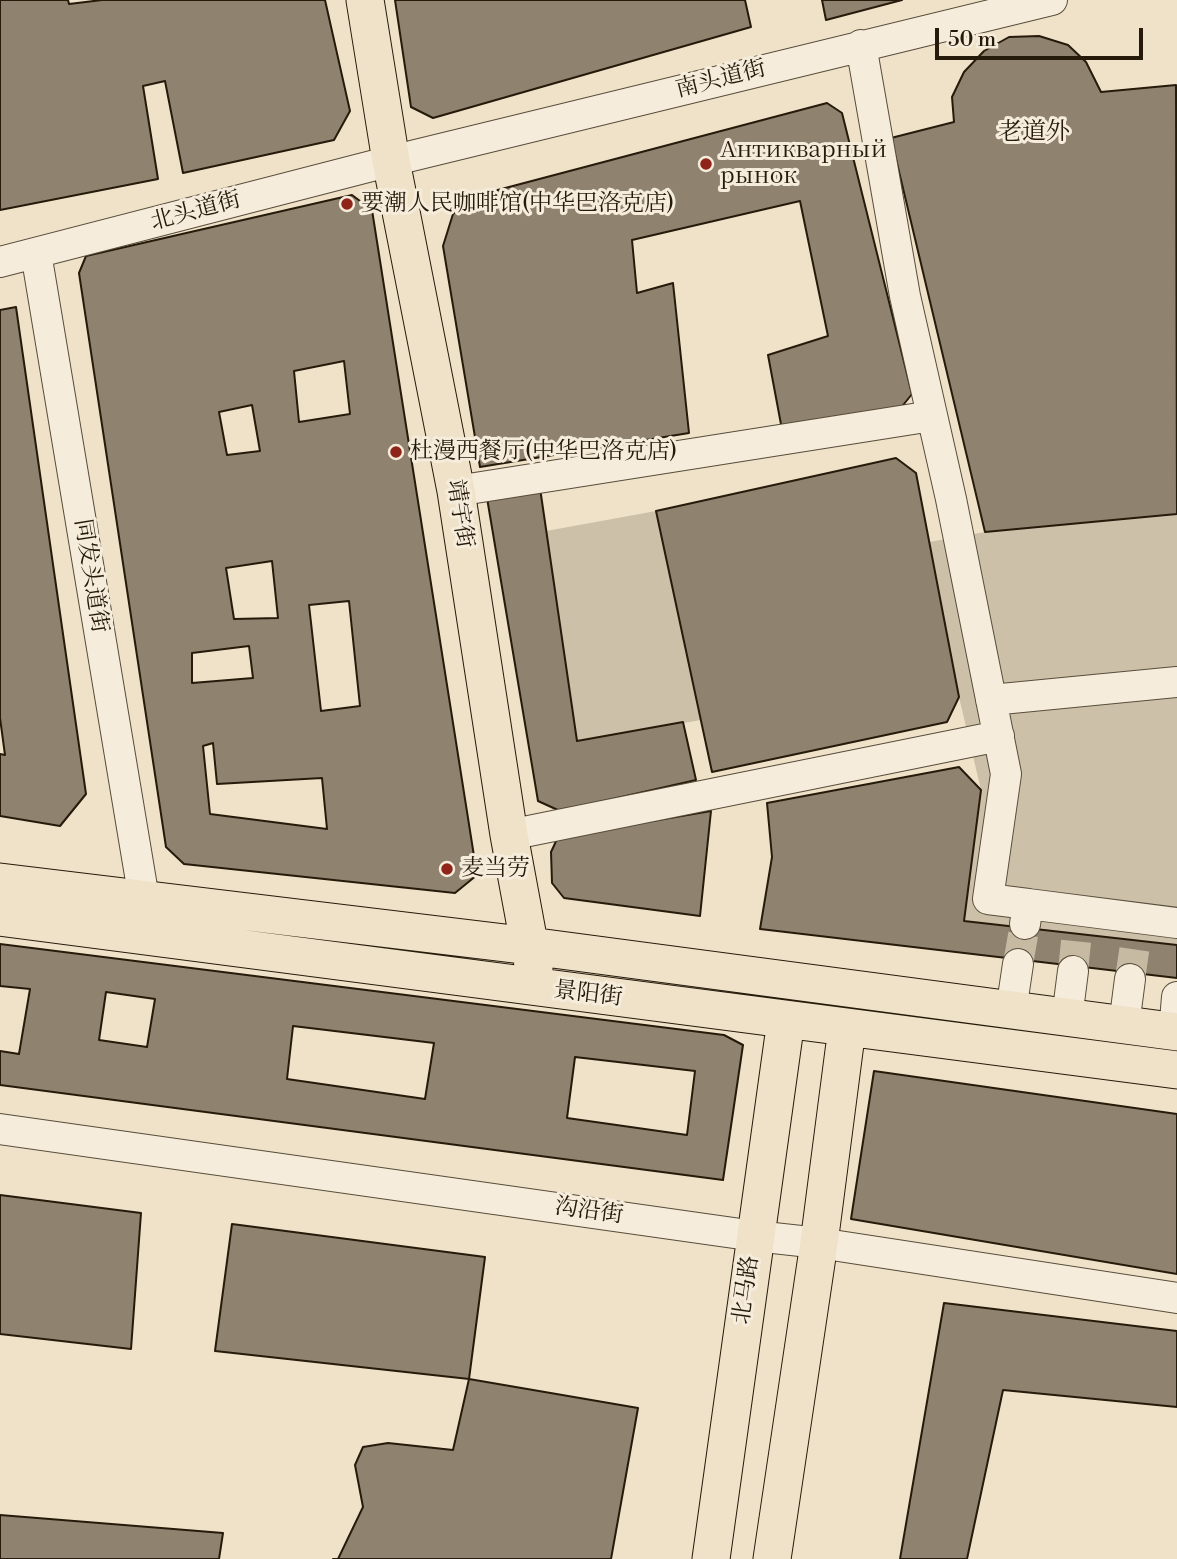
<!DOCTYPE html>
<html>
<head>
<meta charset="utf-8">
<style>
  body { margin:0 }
  #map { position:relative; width:1177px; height:1559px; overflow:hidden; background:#efe2c9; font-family:"Libre Bodoni",serif }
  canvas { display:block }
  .scale { position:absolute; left:935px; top:28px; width:208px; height:32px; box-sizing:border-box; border:4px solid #261b0b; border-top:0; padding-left:9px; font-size:21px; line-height:24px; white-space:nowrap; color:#261b0b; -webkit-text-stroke:5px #f5ecdc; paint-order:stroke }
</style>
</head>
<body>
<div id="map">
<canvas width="1177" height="1559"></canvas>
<div class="scale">50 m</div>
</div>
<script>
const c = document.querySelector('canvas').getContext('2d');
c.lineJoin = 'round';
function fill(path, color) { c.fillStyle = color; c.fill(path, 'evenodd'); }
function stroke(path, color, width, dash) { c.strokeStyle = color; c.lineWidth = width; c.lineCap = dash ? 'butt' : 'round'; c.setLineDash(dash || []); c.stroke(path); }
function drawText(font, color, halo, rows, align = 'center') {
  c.font = font + ' "Libre Bodoni","Noto Serif SC",serif'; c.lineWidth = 6; c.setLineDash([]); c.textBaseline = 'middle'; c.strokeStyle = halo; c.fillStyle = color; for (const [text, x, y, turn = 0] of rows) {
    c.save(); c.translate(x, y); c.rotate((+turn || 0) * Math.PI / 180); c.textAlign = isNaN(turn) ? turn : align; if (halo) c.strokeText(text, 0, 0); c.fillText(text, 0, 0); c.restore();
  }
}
fill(new Path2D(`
  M656 511 701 720 577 741 546 531Z
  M1177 514V945L964 921 981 790 959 697 929 542 985 532Z`), '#cdc0a9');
const building = new Path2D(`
  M0 0H68L69 4 102 0H325L350 111 334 140 183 173 165 81 143 86 158 179 0 210Z
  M395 0H745L751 27 433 118 411 107Z
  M822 0H902L826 20Z
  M1039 36 1068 45 1086 62 1101 92 1176 85 1177 514 985 532 891 138 954 122 952 97 964 72 984 51 1009 37Z
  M827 103 842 113 912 394 900 409 783 435 768 355 828 336 800 201 632 240 637 293 673 283 689 433 480 467 443 246 453 214 475 196Z
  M352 195 372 210 477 875 455 893 184 864 166 847 79 273 86 256ZM344 361 350 414 299 422 294 371ZM252 405 260 451 227 455 219 412ZM272 561 278 618 234 619 226 568ZM349 601 360 706 321 711 309 605ZM249 646 253 678 192 683V653ZM213 743 217 784 322 778 327 829 210 814 203 746Z
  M16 307 86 794 60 826 0 816V754L5 755 0 718V310Z
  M896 458 916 473 959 697 947 722 712 772 656 511Z
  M540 488 577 741 683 722 696 780 560 811 538 801 486 492Z
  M959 767 981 790 964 921 1177 945V978L760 929 772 857 767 803Z
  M711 811 700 916 564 898 552 883 551 852 558 837Z
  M0 944 724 1035 743 1045 723 1180 0 1085V1051L19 1054 30 989 0 986ZM106 992 155 999 147 1047 99 1040ZM293 1026 434 1043 425 1099 287 1079ZM575 1057 695 1071 687 1135 567 1118Z
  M874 1071 1177 1114V1274L851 1219Z
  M0 1195 141 1213 131 1349 0 1334Z
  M232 1224 485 1257 469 1379 215 1351Z
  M944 1303 1177 1331V1407L1003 1390 967 1559H900Z
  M469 1379 638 1408 611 1559H333H338L363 1507 355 1465 363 1447 388 1443 453 1450Z
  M0 1515 223 1533 219 1559H0Z`);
fill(building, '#8f826e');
stroke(building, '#261b0b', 2);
stroke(new Path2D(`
  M1018 964 1025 924
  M1073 971 1077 932
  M1130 979 1136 938`), '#c7baa3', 30, [30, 15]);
const minor = new Path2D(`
  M861 45 905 296 951 499 1006 774 988 899 1028 904
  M36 253 144 899
  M0 262 391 161 1052 0
  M456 491 932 416
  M991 700 1177 682
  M509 835 999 736
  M1025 924 1028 904 1177 923
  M1011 1011 1018 964
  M1067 1018 1073 971
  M1124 1025 1130 979
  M1174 1032 1177 997
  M0 1129 755 1236 819 1243 1177 1298`);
const major = new Path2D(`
  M365 0 391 161 456 491 509 835 534 970
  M0 882 530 946 1177 1032
  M0 917 1177 1070
  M711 1559 786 1020
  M772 1559 819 1243 847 1028`);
stroke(minor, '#584d3a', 32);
stroke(major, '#261b0b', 39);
stroke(minor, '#f5ecdc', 30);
stroke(major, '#efe2c9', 37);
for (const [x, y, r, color] of [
  [706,164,7,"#8f2418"],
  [347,204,7,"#8f2418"],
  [396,452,7,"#8f2418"],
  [447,869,7,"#8f2418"]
]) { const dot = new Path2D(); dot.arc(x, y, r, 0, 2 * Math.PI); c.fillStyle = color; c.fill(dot); stroke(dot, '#f5ecdc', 2.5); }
drawText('23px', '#261b0b', '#f5ecdc', [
  ["南头道街",721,80,-14],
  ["北头道街",196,212,-15],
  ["靖宇街",459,514,81],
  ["同发头道街",90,576,81],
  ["景阳街",588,995,7],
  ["沟沿街",589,1212,8],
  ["北马路",747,1290,-82]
]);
drawText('23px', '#261b0b', '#f5ecdc', [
  ["Антикварный",720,151],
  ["рынок",720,177],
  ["要潮人民咖啡馆(中华巴洛克店)",361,204],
  ["杜漫西餐厅(中华巴洛克店)",410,452],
  ["麦当劳",461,869]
], 'left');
drawText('24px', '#261b0b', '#f5ecdc', [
  ["老道外",1034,133]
]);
</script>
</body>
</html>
